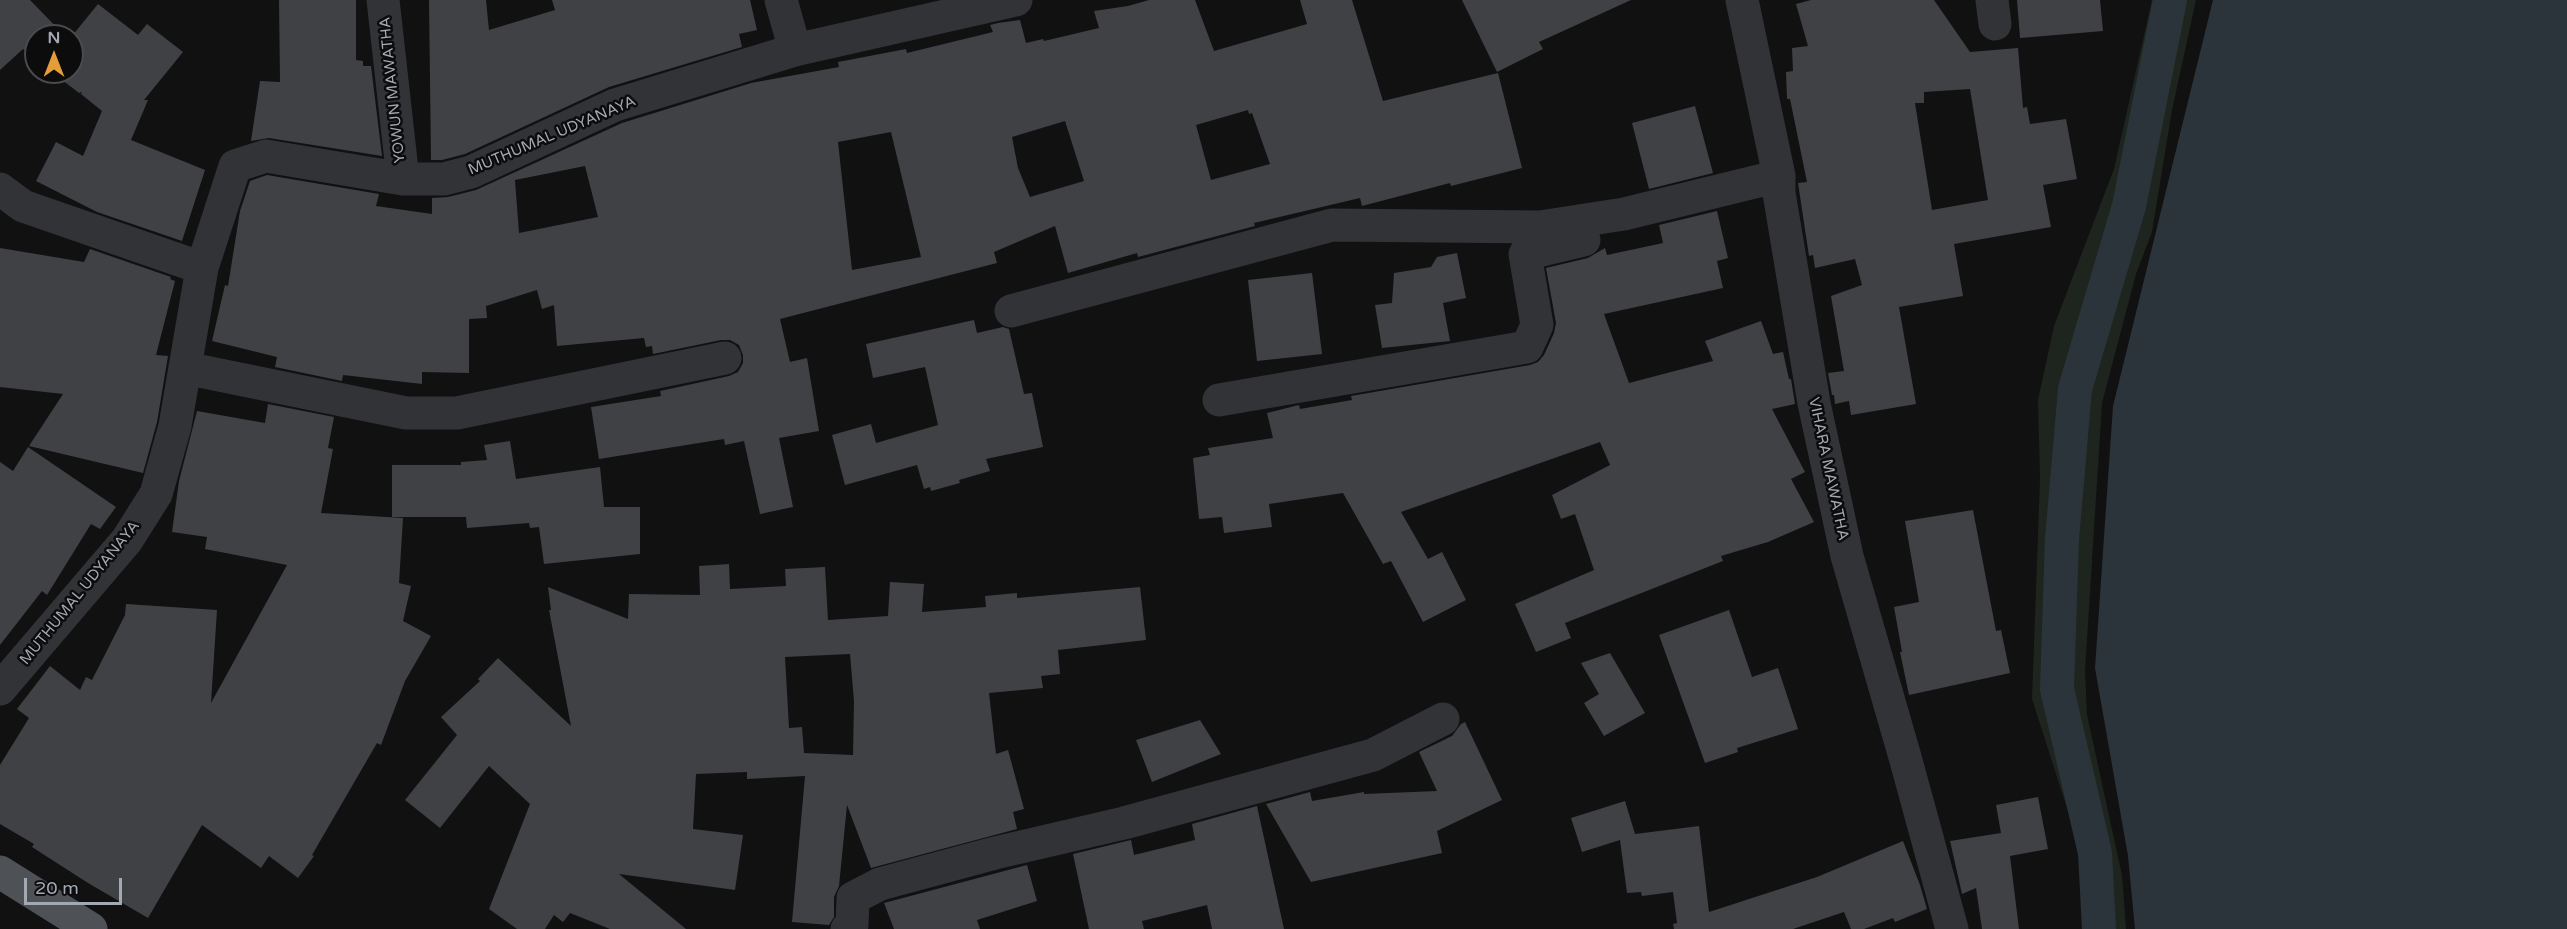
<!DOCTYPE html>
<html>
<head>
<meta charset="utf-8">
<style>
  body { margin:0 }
  #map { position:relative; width:2567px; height:929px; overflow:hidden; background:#111112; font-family:"Varela Round",sans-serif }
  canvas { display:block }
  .north { position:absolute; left:24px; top:24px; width:60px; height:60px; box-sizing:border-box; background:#0c0c0d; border:2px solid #484b4f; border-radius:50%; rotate:0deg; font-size:16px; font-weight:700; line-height:24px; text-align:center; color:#a3a9b2 }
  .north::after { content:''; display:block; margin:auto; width:21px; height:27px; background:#e49e37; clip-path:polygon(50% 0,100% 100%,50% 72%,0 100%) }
  .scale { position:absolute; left:24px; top:878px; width:98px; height:27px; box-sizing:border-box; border:3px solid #a3a9b2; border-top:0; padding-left:8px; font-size:18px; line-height:21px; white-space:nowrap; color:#a3a9b2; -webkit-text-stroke:4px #0c0c0d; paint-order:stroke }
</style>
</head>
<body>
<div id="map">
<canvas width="2567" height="929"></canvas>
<div class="north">N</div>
<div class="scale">20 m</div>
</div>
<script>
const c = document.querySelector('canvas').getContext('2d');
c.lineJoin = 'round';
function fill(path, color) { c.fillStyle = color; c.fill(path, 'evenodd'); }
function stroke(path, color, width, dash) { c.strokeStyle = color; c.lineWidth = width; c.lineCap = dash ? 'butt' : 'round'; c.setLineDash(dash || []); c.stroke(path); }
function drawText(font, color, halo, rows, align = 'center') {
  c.font = font + ' "Varela Round",sans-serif'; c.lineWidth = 5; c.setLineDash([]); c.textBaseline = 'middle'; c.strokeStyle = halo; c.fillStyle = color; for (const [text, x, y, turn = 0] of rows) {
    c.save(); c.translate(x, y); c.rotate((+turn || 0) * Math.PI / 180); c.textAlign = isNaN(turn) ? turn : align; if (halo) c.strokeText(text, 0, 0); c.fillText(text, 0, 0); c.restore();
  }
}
fill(new Path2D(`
  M2152 0H2196L2172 110 2152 232 2136 274 2102 403 2085 671 2087 715 2122 875 2126 929H2088L2086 867 2032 699 2040 479 2038 400 2054 326 2114 169Z`), '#1e251e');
fill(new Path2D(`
  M2213 0H2567V929H2135L2128 856 2095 668 2113 406Z`), '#2b343a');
stroke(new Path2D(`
  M2099 929 2095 853 2057 689 2062 539 2075 389 2129 206 2170 0`), '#2b343a', 34);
fill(new Path2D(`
  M0 0H30L65 36H36V59L23 49 0 70Z
  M279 0H356V60L363 61V66H371L382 156 269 138 251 141 260 81 280 82Z
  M429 0H486L489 30 555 10 552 0H750L757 30 739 34 742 47 609 87 465 154 442 160H431Z
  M1149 0H1195L1214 51 1307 24 1300 0H1352L1383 101 1498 73 1522 168 1451 186 1450 183 1362 206 1360 198 1254 223 1255 226 1138 257 1137 253 1068 273 1055 226 994 252 997 263 780 319 790 362 807 358 819 431 779 438 793 507 760 514 744 441 725 445 724 439 599 459 591 407 661 396 660 391 729 376 738 372 743 363V355L739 345 730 340H721L653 354 652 346 646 347 644 338 557 346 554 305 542 309 537 290 486 306 487 318 469 319V373L422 372V384L343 375 342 381 275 367 277 357 212 341 225 285 228 286 240 211 250 181 267 175 379 194 376 206 432 214V198L448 197 476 190 622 123 751 83 839 67 838 62 906 49 907 53 993 32 990 25 998 23 1020 20 1026 43 1043 39 1044 41 1099 28 1094 11 1128 6ZM1248 110 1249 114 1252 113 1270 164 1211 180 1196 125ZM1065 121 1084 181 1030 197 1018 168 1012 137ZM891 132 921 257 852 270 838 142ZM585 166 598 217 519 233 515 180Z
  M1462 0H1631L1539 42 1543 49 1497 72Z
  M1811 0H1934L1970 52 2018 48 2023 108 2027 107 2030 124 2066 119 2077 179 2043 185 2051 227 1954 244 1963 296 1899 307 1916 404 1851 415 1849 401 1835 404 1834 395H1832L1828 373 1844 371 1831 296 1862 285 1855 259 1815 268 1813 255 1809 256 1798 183 1807 182 1790 99H1787L1786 72 1793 71 1792 48 1808 46 1796 4ZM1970 89 1988 200 1932 210 1915 103H1924V92Z
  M2017 0H2100L2103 31 2020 38Z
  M98 4 138 35 147 24 183 52 144 100H148L131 140 205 170 182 241 97 212 36 181 56 142 83 156 102 111 81 94 82 92 79 93 52 72H72V36Z
  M1695 106 1713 173 1649 189 1632 123Z
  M1717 211 1728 258 1717 261 1723 288 1604 314 1629 383 1713 361 1705 341 1761 321 1773 354 1783 352 1789 379H1791L1795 404 1772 409 1805 472 1791 479 1814 522 1768 542 1721 556 1723 561 1565 623 1571 638 1536 652 1515 604 1594 570 1575 514 1561 519 1552 495 1610 465 1600 442 1401 512 1428 559 1442 552 1466 600 1423 622 1391 561 1383 564 1343 493 1269 504 1272 527 1224 533 1222 517 1199 519 1193 458 1210 455 1208 448 1273 438 1267 413 1299 405 1300 409 1352 400 1351 396 1530 365 1538 362 1544 355 1554 333 1556 323 1546 268 1588 258 1605 248 1607 255 1663 243 1659 225Z
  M0 248 84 262 90 249 171 277 170 279 175 281 156 355 168 356 157 422 143 473 29 446 63 394 0 387Z
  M1457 253 1466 298 1443 303 1450 341 1382 348 1375 305 1392 303 1394 273 1431 267 1437 257Z
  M1312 273 1322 354 1257 361 1248 280Z
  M974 320 977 333 1003 327 1009 329 1024 394 1032 393 1043 447 986 459 990 471 959 480 960 483 931 491 930 487 924 489 917 465 845 485 832 435 871 424 876 443 938 425 925 367 873 378 866 344Z
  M268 404 334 417 328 448 333 449 321 513 403 518 399 583 411 586 403 621 431 636 405 681 381 745 377 743 312 855 314 856 298 878 269 856 261 868 202 825 148 918 88 883 32 847 34 844 0 824V765L29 718 17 709 50 666 80 690 86 677 92 680 125 615 126 604 217 610 211 703 287 565 205 549 207 537 172 532 179 481 197 411 265 423Z
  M510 441 516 479 600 467 604 507H640V554L544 564 539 527 530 528 529 523 467 528 466 517H392V465H461V462L487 460 484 445Z
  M28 447 116 507 100 529 91 524 47 595 42 591 0 645V462L13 471Z
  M1973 510 1996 631 2001 630 2010 673 1909 695 1900 652H1902L1894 607 1919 602 1905 521Z
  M729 564 730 589 786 586 785 569 825 567 828 620 888 616 890 582 924 584 922 612 986 607 985 596 1017 593V598L1140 587 1146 640 1058 650 1060 674 1041 676 1043 688 989 693 996 754 1008 750 1024 809 1013 812 1017 829 871 868 847 805 839 886 834 897V917L829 925 792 922 805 776 747 779V772L696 774 693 829 743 835 735 890 619 874 686 929H610L570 913 563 922 554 915 545 929H517L489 909 530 804 489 766 440 828 405 800 457 735 441 717 480 681 478 679 498 658 571 726 549 610H551L548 587 628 619 629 594 700 595 699 566ZM850 654 854 701 853 755 804 753 802 727 789 728 785 657Z
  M1729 610 1752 677 1778 668 1798 729 1737 748 1738 752 1705 763 1659 635Z
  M1610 653 1645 713 1604 736 1584 703 1599 694 1581 663Z
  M1200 720 1221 754 1152 782 1136 740Z
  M1465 722 1502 800 1437 831 1442 853 1311 882 1266 804 1310 792 1312 801 1364 792V794L1437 791 1419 752 1452 736 1461 724Z
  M2038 797 2048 849 2010 856 2019 929H1982L1976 888 1962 894 1950 841 2001 833 1996 805Z
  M1625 801 1635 834 1699 826 1709 912 1817 877 1903 841 1920 885 1927 909 1895 922 1893 918 1864 929H1851L1844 912 1793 929H1674L1673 924 1677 923 1673 892 1642 896 1641 892 1627 893 1620 840 1582 852 1571 818Z
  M1257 806 1284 929H1212L1207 905 1142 921 1144 929H1089L1073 854 1131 840 1134 855 1195 840 1192 824Z
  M1027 865 1037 901 977 920 980 929H894L884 903Z`), '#404145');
stroke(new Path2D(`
  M383 0 403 179
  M781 0 795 50
  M1742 0 1779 176V193L1814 403 1847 556 1905 757 1952 929
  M1992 0 1995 24
  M0 189 23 206 202 268
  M1011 311 1332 225 1540 227 1624 214 1779 176
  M185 368 406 413H457L725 358
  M1219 400 1527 347 1537 325 1525 254 1584 240
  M0 689 127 540 156 494 175 426 202 268 235 166 266 156 403 179H444L471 172 615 105 795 50 1016 0
  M847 929 852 925 853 898 880 884 995 853 1124 823 1373 755 1443 719`), '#323337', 33);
stroke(new Path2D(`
  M0 872 91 929`), '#4e5156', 33);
drawText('15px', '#a3a9b2', '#0c0c0d', [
  ["YOWUN MAWATHA",393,90,-96],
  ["MUTHUMAL UDYANAYA",552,136,-23],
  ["VIHARA MAWATHA",1828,469,78],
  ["MUTHUMAL UDYANAYA",80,593,-51]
]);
</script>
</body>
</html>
